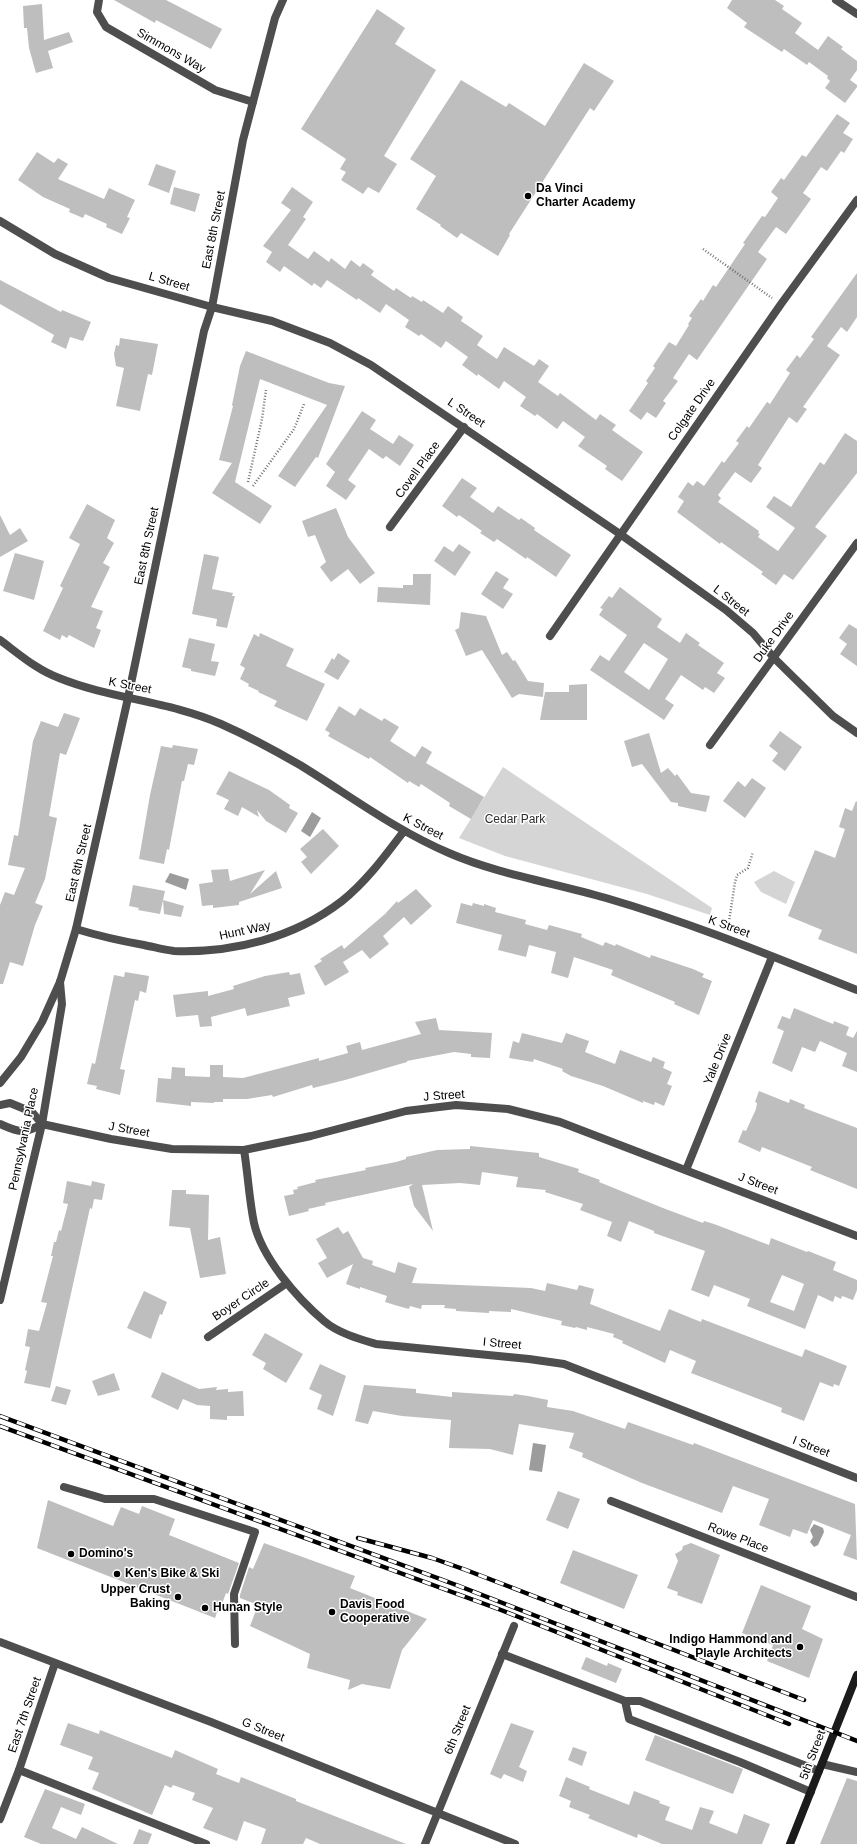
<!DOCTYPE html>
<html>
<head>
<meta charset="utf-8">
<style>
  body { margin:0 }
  canvas { display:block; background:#fff }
</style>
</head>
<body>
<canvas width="857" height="1844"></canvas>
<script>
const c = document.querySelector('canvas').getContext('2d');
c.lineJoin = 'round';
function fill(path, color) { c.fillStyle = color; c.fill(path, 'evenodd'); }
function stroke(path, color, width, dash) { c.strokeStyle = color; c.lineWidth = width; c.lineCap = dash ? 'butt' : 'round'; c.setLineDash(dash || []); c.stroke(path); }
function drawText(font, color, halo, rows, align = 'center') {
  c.font = font + ' Arial,sans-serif'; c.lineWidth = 3; c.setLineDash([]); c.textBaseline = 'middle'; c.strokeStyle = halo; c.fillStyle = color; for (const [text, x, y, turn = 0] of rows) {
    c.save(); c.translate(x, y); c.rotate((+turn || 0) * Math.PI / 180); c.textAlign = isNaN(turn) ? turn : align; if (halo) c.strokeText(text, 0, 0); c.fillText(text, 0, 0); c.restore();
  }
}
fill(new Path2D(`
  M503 767 712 908 710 915 647 894 505 856 459 838Z
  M774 871 795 882 786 904 761 892 754 882Z`), '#d5d5d5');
fill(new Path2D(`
  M312 812 321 818 310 837 301 831Z
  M170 873 189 879 186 890 165 882Z
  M533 1443 546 1445 542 1472 529 1470Z
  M814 1524 823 1528 824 1532 818 1545 814 1547 810 1542 813 1537 810 1530Z`), '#9c9c9c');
fill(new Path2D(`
  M114 0H166L222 29 211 49 156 20 155 23Z
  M732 0H775L784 6 782 9 802 23 795 33 818 50 828 36 843 47 841 49 857 61V70L850 80 857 85V87L845 103 825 88 830 81 827 78 828 76 809 62 807 65 784 49 782 52 744 27 747 23 727 8Z
  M42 4 44 40 69 32 73 42 48 51 53 68 36 73 29 48 27 28H24L23 6Z
  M377 9 405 28 395 44 436 70 384 156 397 164 379 193 368 187 363 194 341 180 346 172 340 169 346 159 301 129Z
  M584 63 614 81 594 111 590 108 509 234 510 235 498 256 461 233 457 238 440 226 441 225 416 209 436 176 410 159 461 80 506 107 509 103 545 126Z
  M837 114 850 123 843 133 853 139 844 153 841 151 827 171 821 167 803 193 811 199 786 234 776 227 758 252 767 259 697 360 689 354 673 378 678 381 663 401 666 403 656 418 647 412 641 420 629 411 648 383 646 381 655 368 653 366 669 342 676 346 689 325 688 324 692 318 689 316 701 299 703 301 713 285 716 287 745 244 743 243 762 216 765 217 778 198 771 192 781 178 784 180 802 155 806 157Z
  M37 152 54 163 58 158 68 164 58 179 104 199 109 188 135 200 127 217 130 218 122 234 106 227 107 224 85 214 83 218 69 212 70 209 43 197 18 180Z
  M156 164 176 171 169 193 148 185Z
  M174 187 200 194 195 212 170 204Z
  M292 187 313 202 303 217 306 219 288 245 308 259 314 251 329 262 331 258 345 269 351 260 360 267 363 263 374 271 371 275 394 291 396 288 411 298 412 296 422 302 423 300 443 313 448 306 463 317 461 321 483 336 477 345 497 359 504 347 534 366 539 359 549 366 538 382 558 396 560 393 596 420 600 414 616 425 612 430 643 452 622 481 605 469 607 466 578 446 585 437 563 421 557 429 537 414 535 416 520 406 526 397 504 381 499 389 478 374 477 376 462 365 468 357 446 341 441 348 421 334 419 336 405 327 409 320 386 304 380 313 358 298 357 300 327 280 321 288 314 283 312 286 284 266 280 272 266 262 272 252 263 246 291 210 281 203Z
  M857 273V317L847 332 841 327 827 346 840 355 803 407 807 409 797 423 789 417 758 465 762 468 751 483 735 472 718 495 721 498 718 502 759 531 758 533 760 534 758 537 778 551 795 528 766 507 774 496 791 507 820 462 824 465 845 433 857 441V473L815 527 827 536 793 580 784 574 776 585 761 574 763 572 721 542 720 544 677 512 684 501 678 497 688 482 693 486 697 481 704 486 722 461 724 463 739 443 736 441 747 426 749 428 767 402 770 404 790 373 786 370 797 355 800 358 814 339 811 337Z
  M0 280 61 312 62 310 91 322 83 341 70 337 66 349 51 342 54 335 0 304Z
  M120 338 158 344 152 375 148 374 140 411 116 406 124 368 116 366 114 354 116 345 119 346Z
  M246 351 329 383 345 386 318 458 316 457 295 487 278 476 327 405 260 379 235 482 272 506 260 524 212 493 232 463 219 460 233 406 232 405 240 366Z
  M362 411 376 420 370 429 393 444 399 435 414 445 400 466 386 456 383 459 369 449 348 480 356 486 346 500 326 486 335 472 326 464Z
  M462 478 477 488 470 497 493 513 498 506 519 520 521 518 535 528 534 530 571 555 556 577 527 557 526 559 497 539 494 542 480 533 482 531 459 515 457 517 442 506Z
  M87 504 115 520 107 538 114 543 103 563 110 567 91 607 103 611 96 628 101 630 94 648 69 635 67 638 62 635 60 640 43 631 63 588 60 586 80 544 69 538Z
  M336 508 348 537 375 573 360 584 348 569 331 582 320 567 326 562 315 535 308 537 302 521Z
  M0 515 10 535 20 528 28 541 0 557Z
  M459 544 471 552 455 576 434 561 444 546 453 552Z
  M15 553 44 561 34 600 3 591Z
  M204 554 219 557 212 589 233 593 232 596H235L227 628 216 626 217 619 192 614Z
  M496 571 509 579 503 588 513 594 503 609 481 594Z
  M413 574H431L430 605 377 602 378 587 403 588V585H413Z
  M620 587 662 619 657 627 680 643 686 633 700 643 698 645 724 663 717 673 725 678 714 693 705 687 703 690 681 675 665 699 674 705 664 720 590 670 600 655 609 661 627 635 599 615 603 609 600 608 609 596 612 598ZM644 643 668 659 649 690 624 672Z
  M461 612 486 616 502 655 507 652 513 661 515 660 528 681 544 683 543 697 519 694 512 698 482 650 466 656 455 630 459 628Z
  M849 624 857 629V666L840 654 847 644 839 638Z
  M260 633 294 649 286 666 325 684 307 721 274 706 277 701 258 692 259 691 248 686 249 684 240 679 245 668 240 665 254 634 259 637Z
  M189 638 215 644 211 661 219 662 215 676 191 671V669L182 667Z
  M338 653 350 661 338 680 324 672 332 658 334 660Z
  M587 684V720H540L545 692H569V685Z
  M339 706 355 716 360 708 382 721 384 718 399 727 390 741 415 757 422 746 432 752 426 763 484 797 471 819 449 806 450 803 421 784 419 787 409 781 408 783 370 757 369 759 328 736 330 733 325 730Z
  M64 713 80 718 66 755 60 753 49 816 57 818 45 879 35 903 43 906 35 925 23 966 10 962 3 984H0V905L5 892 14 895 25 868 8 865 14 835 18 836 33 741 41 721 58 727Z
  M780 731 802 747 785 771 772 761 778 753 769 746Z
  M649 733 661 773 668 768 675 776 677 774 691 793 710 796 706 812 678 806V803L671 802 642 764 632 767 624 741Z
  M173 745 198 749 194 765 188 764 184 781H182L169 850 167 849 164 864 139 859 150 795 161 746 172 748Z
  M229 771 269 790 290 805 289 808 298 813 286 833 266 821 257 810 259 817 242 807 238 816 224 809 229 800 216 794Z
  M752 778 766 788 745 818 723 801 738 781 745 787Z
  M856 801 857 802V954L818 939 822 930 788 916 815 850 835 858 845 829 839 827 845 808 852 811Z
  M323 829 339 846 311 874 301 862 307 857 300 849Z
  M228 869 230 881 265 870 250 894 276 871 282 888 239 902V905L213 908V905L202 906 199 884 213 882 211 870Z
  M133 885 165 891 163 900 184 906 181 917 164 914 163 900 160 914 138 910 139 908 129 906Z
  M416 889 432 906 411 925 404 917 383 936 389 944 370 959 362 950 343 962 349 972 325 986 314 966 322 961 320 959 342 945 344 949 385 914 397 901 398 903Z
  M461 903 472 906 473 903 484 906V904L496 908 495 912 526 920 525 924 547 930 549 925 582 934 581 937 603 946 605 942 615 946 616 944 650 958 651 955 693 969 704 974 702 977 712 981 699 1015 674 1004 675 1002 611 975 613 970 574 957 568 978 551 973 556 952 529 945 526 957 498 950 502 935 456 923Z
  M125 972 149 976 146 993 140 991 138 1001 135 1000 120 1069 125 1070 120 1095 96 1089 97 1086 87 1084 92 1063 95 1064 114 975 124 977Z
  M289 972 290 975 300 973 305 994 288 998 290 1006 247 1016 245 1008 211 1017 212 1026 200 1027 198 1015 176 1017 173 995 208 991V996L234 989 233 986 265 976Z
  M794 1008 833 1024 834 1021 849 1027 846 1035 853 1038 857 1031V1072L842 1066 847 1053 820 1041 815 1052 802 1047 792 1072 772 1063 784 1031 777 1028 782 1016 790 1019Z
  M436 1018 439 1030 492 1033 490 1058 471 1057V1054L454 1052 407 1061V1062L345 1080 313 1088 312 1085 273 1097 272 1095 247 1099H223V1102H214V1103L191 1102V1106L156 1102 158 1078 171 1079 172 1067 185 1068V1076L210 1077V1065H223V1077L243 1078 319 1058V1061L348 1053 346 1046 360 1042 362 1050 421 1034 415 1022Z
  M522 1033 562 1043 566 1033 589 1041 585 1052 615 1064 620 1050 651 1062 653 1057 665 1062 663 1068 672 1072 667 1084 672 1086 664 1106 655 1102 654 1105 643 1101V1103L603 1086 571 1076 562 1071 563 1069 534 1059 533 1062 509 1058 513 1041 519 1043Z
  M759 1091 789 1103 790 1099 805 1105 804 1108 857 1128V1189L810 1170 812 1167 762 1147 760 1152 738 1142 743 1130 746 1131 756 1109 757 1103 755 1102Z
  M470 1146 539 1153V1157L579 1169 578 1172 600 1180 599 1182 663 1208 703 1223 704 1221 714 1224 769 1245 771 1238 807 1252 808 1251 836 1262 833 1270 857 1280V1290L853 1300 842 1296 841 1299 835 1296 833 1302 818 1295 805 1329 747 1306 750 1299 714 1285 709 1297 691 1290 705 1251 654 1233V1231L629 1221 621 1242 607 1236 612 1222 580 1210 583 1204 545 1192 546 1190 516 1187 518 1177 482 1172 480 1185 460 1183 422 1185 433 1231 414 1206 409 1187 413 1184 325 1203 326 1205 308 1209 309 1211 289 1216 284 1196 294 1194 293 1190 298 1189 297 1187 316 1182 315 1180 366 1170 365 1168 396 1162 406 1159V1157L437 1150 470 1149ZM782 1275 804 1284 794 1311 770 1302Z
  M67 1181 91 1186 92 1181 105 1184 102 1200 94 1199 92 1209 90 1208 50 1388 24 1383 27 1371 25 1370 30 1347 25 1346 28 1329 39 1331 47 1303 41 1302 53 1256H51L54 1242H56L59 1230 61 1231 68 1204 63 1203Z
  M172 1190H186V1194L209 1195 208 1240 220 1237 226 1274 200 1278 190 1228 169 1226Z
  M338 1227 343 1234 348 1231 363 1258 373 1261 372 1265 395 1273 398 1262 417 1268 412 1283 531 1288 545 1291 547 1283 577 1290 579 1285 594 1289 590 1304 660 1331 669 1309 701 1322 702 1319 802 1357 805 1349 847 1366 839 1386 834 1384 833 1387 820 1382 804 1421 781 1412 782 1408 691 1373 696 1361 670 1350 665 1363 622 1343 623 1341 613 1337 614 1334 587 1327V1330L576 1327 575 1328 561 1325 562 1321 511 1309V1312L489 1311V1313L456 1311V1309L444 1308 445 1305H422L421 1309 410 1306 409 1309 398 1306 385 1302 387 1296 360 1287V1289L346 1284 353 1264 327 1278 318 1263 327 1258 316 1239Z
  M144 1291 167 1302 162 1315 160 1314 151 1339 127 1328Z
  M265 1333 303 1354 286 1383 263 1369 266 1363 252 1355Z
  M320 1364 346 1376 333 1416 317 1409 322 1395 309 1389Z
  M162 1372 199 1389 217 1387 216 1390 228 1389V1392L243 1391 244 1416H227V1420L210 1419V1406L197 1405 183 1399 178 1410 151 1397Z
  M114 1373 120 1390 98 1396 92 1381Z
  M364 1385 416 1389V1393L452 1397V1392L513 1396 514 1394 528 1396 548 1400 547 1407 573 1411 625 1429 628 1422 693 1445 694 1443 855 1504 857 1560 843 1555 851 1535 813 1520 807 1534 793 1529 790 1537 759 1525 769 1499 733 1486 722 1513 642 1483 582 1457 583 1453 569 1448 574 1433 519 1424 513 1455 490 1449 449 1448 451 1420 402 1416 373 1411 368 1424 355 1421Z
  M56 1386 71 1390 66 1405 51 1401Z
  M558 1491 580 1499 568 1529 546 1520Z
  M48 1500 113 1526 121 1507 139 1514 142 1506 175 1519 169 1535 239 1563 228 1594 226 1593 219 1612H217L215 1618 37 1548Z
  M264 1543 355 1576 350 1588 427 1619 402 1650 390 1689 362 1684 348 1690 350 1680 307 1668 310 1654 250 1626 258 1605 240 1598V1595L249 1567 253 1569Z
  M691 1543 720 1555 702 1604 677 1595 678 1592 667 1588 678 1561 675 1554 682 1550 683 1546Z
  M573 1550 638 1575 624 1609 560 1583Z
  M761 1585 811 1606 802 1629 823 1639 809 1678 767 1661 773 1645 742 1633Z
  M586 1657 607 1666 608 1663 622 1669 616 1683 581 1669Z
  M68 1723 99 1734 100 1730 172 1758 175 1750 218 1769 216 1774 239 1783 241 1777 296 1799V1801L406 1844H320L306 1838 303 1844H261L266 1829 244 1821 237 1841 203 1828 213 1808 192 1800 195 1793 173 1785 171 1788 165 1785 152 1815 92 1789 99 1773 88 1769 93 1757 60 1745Z
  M511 1723 534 1731 519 1767 527 1771 523 1782 504 1774 501 1779 490 1774Z
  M655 1735 743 1769 733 1794 645 1760Z
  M573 1747 587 1752 582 1766 568 1760Z
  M566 1777 590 1787 589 1789 629 1805 634 1791 660 1801 659 1803 670 1807 665 1820 692 1830 700 1807 714 1811 709 1823 737 1834 744 1814 770 1824 762 1844H662L638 1834 637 1838 588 1818 590 1815 569 1807 571 1801 559 1796Z
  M847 1778 857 1781V1844H820Z
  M45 1789 85 1804 81 1815 61 1807 52 1828 76 1839 82 1827 118 1844H41L24 1837Z
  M139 1829 152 1834 148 1844H133Z`), '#bebebe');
stroke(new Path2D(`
  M703 249 772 298
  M248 482 262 419 266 390
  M253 486 294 429 304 404
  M728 928 735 882 737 875 748 868 753 852`), '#707070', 2.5, [1, 2]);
stroke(new Path2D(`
  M64 1487 105 1499H154L255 1532 234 1594 235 1644
  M611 1501 857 1597
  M502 1654 625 1701H640L819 1771
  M625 1701 629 1719 740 1762 811 1792
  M822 1764 857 1772
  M19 1770 206 1844`), '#4e4e4e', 8);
stroke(new Path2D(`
  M99 0 97 12 106 27 215 90 253 102
  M836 0 857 14
  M390 527 464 427
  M550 636 781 304 857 200
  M0 640C19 654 37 670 59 678 111 699 169 701 221 724 248 736 274 750 300 765 349 795 395 830 449 853 497 874 555 883 606 898 692 923 774 957 857 990
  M710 745 857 543
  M76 929C99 936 121 941 144 945 154 947 164 950 174 951 233 953 294 938 342 901 366 882 385 856 404 831
  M244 1150C248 1174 249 1199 254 1223 262 1258 297 1298 324 1321 338 1333 359 1339 376 1344L529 1359 564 1364 857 1478
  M686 1170 772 957
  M0 1300 42 1124 62 1004 60 982
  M208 1337 287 1283
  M0 1642 211 1722 515 1844
  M0 1819 19 1770 55 1663
  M425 1844 514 1626`), '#4e4e4e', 8);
stroke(new Path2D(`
  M0 221 55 254 109 278 212 307 272 321 330 343 371 365 620 534 726 610 753 633 774 658 833 716 857 733
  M0 1083 21 1057 42 1022 60 982 76 929 128 698 204 331 212 307 243 140 275 18 283 0
  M0 1105 10 1103 32 1112 42 1124 111 1139 172 1149 244 1150 311 1136 406 1111 456 1105 508 1109 560 1122 857 1236
  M0 1124C19 1132 23 1135 42 1124`), '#4e4e4e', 8);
stroke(new Path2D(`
  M790 1844 857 1675`), '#1b1b1b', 8);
const rail = new Path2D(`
  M0 1416 459 1586 857 1741
  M0 1426 501 1610 789 1724
  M358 1538 432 1558 466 1570 804 1700`);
stroke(rail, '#000', 4.5);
stroke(rail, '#fff', 3, [9]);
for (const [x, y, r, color] of [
  [528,196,4,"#000"],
  [71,1554,4,"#000"],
  [117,1574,4,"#000"],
  [178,1597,4,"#000"],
  [205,1608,4,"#000"],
  [332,1612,4,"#000"],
  [800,1647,4,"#000"]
]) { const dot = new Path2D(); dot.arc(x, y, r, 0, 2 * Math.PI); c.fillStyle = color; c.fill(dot); stroke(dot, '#fff', 1.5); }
drawText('12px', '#000', '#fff', [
  ["Simmons Way",171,51,30],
  ["East 8th Street",214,230,-79],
  ["L Street",169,282,16],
  ["Colgate Drive",692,410,-55],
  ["L Street",466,413,34],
  ["Covell Place",418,470,-54],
  ["East 8th Street",147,546,-78],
  ["L Street",731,601,38],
  ["Duke Drive",774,637,-54],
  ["K Street",130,686,11],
  ["K Street",423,827,27],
  ["East 8th Street",79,863,-77],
  ["K Street",729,927,20],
  ["Hunt Way",245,931,-12],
  ["Yale Drive",718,1059,-68],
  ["J Street",444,1096,-4],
  ["J Street",129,1130,10],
  ["Pennsylvania Place",24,1139,-78],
  ["J Street",758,1184,21],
  ["Boyer Circle",241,1300,-34],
  ["I Street",502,1344,5],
  ["I Street",811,1447,21],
  ["Rowe Place",738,1538,21],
  ["East 7th Street",25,1715,-71],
  ["G Street",263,1730,22],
  ["6th Street",458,1730,-68],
  ["5th Street",813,1755,-69]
]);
drawText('bold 12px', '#000', '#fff', [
  ["Da Vinci",536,189],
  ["Charter Academy",536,203],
  ["Domino's",79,1554],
  ["Ken's Bike & Ski",125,1574],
  ["Upper Crust",170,1590,"right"],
  ["Baking",170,1604,"right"],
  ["Davis Food",340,1605],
  ["Cooperative",340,1619],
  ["Hunan Style",213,1608],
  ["Indigo Hammond and",792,1640,"right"],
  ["Playle Architects",792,1654,"right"]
], 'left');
drawText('12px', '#2c2c2c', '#fff', [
  ["Cedar Park",515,820]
]);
</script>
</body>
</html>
